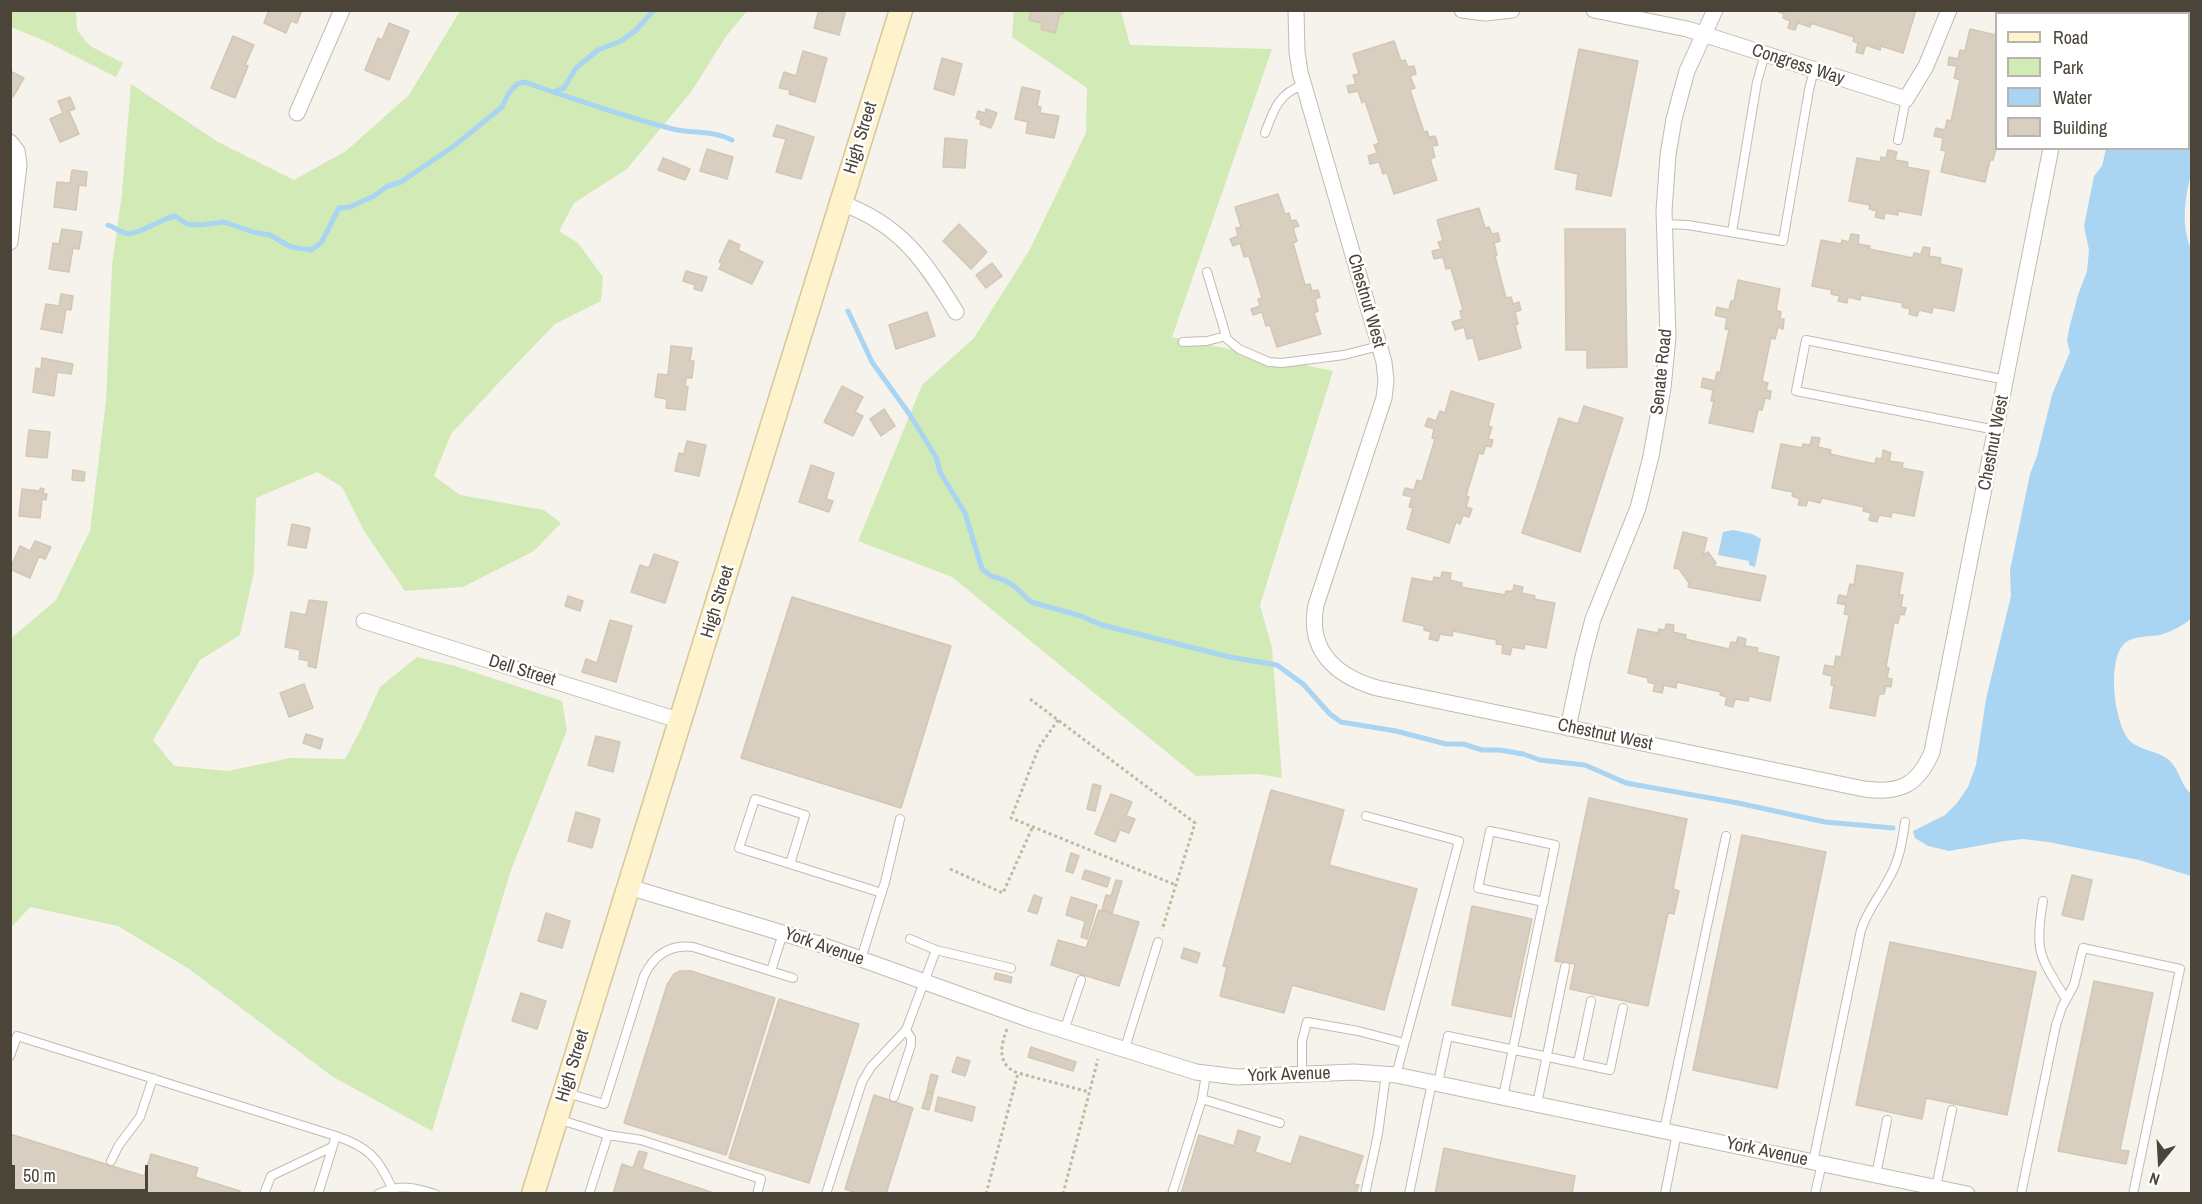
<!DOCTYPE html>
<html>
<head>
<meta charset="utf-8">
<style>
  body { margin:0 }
  #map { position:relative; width:2202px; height:1204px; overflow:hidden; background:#f6f3ec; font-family:"Archivo Narrow",sans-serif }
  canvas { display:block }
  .frame { position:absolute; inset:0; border:12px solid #4b4439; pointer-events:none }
  .legend { position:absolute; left:1995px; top:12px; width:195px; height:138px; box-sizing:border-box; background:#fff; border:2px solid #b7b4b0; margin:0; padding:8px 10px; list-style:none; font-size:18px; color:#4b4439 }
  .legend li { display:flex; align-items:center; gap:12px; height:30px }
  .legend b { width:30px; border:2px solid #b7b4b0 }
  .north { position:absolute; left:2130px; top:1132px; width:60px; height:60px; -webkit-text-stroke:4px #fff; paint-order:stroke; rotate:198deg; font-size:16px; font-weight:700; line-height:24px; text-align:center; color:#4b4439 }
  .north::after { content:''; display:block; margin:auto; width:21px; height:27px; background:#4b4439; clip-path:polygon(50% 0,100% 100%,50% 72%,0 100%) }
  .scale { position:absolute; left:12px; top:1165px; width:136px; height:27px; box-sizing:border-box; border:3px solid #4b4439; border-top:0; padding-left:8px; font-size:18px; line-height:21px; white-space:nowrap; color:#4b4439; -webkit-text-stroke:4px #fff; paint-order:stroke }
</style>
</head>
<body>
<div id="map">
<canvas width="2202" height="1204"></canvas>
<div class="frame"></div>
<ul class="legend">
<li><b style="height:8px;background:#fff3cd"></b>Road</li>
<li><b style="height:16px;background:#d2eab5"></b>Park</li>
<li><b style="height:16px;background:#a9d4f2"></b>Water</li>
<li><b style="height:16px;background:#d8cfc1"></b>Building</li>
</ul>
<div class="north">N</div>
<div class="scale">50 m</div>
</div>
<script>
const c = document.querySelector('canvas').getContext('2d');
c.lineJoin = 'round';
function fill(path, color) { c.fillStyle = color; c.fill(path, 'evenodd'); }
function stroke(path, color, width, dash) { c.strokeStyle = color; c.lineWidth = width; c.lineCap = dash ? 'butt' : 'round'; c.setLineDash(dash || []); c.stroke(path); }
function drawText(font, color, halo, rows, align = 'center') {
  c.font = font + ' "Archivo Narrow",sans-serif'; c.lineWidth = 5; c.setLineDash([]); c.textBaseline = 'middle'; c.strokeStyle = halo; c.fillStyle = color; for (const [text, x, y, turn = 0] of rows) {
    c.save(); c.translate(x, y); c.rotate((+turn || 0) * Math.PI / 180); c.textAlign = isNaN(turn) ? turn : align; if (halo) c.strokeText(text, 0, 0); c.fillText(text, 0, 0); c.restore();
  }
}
fill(new Path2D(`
  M10 11H76L77 30 90 46 123 63 116 77 45 41 11 27Z
  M460 11H747L727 35 691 92 627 169 574 203 559 231 578 243 603 277 601 301 555 324 505 376 451 434 434 476 460 495 544 510 561 523 534 551 463 587 405 591 364 531 342 487 317 472 256 498 254 572 240 635 200 660 153 740 174 766 228 771 290 758 345 759 361 729 380 687 417 657 455 666 562 701 567 730 511 870 432 1131 333 1077 189 969 118 926 30 907 11 928 10 639 56 600 90 531 106 400 112 266 122 193 131 84 218 142 294 180 346 151 409 95Z
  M1014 11H1121L1130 45 1272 49 1172 337 1333 371 1260 605 1272 648 1282 778 1257 774 1196 776 952 577 858 541 922 385 974 338 1029 251 1086 133 1087 88 1012 37Z`), '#d2eab5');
fill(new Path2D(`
  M2189 14H2192V170C2185 197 2180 225 2192 251L2191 619C2183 625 2173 631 2163 634 2150 638 2133 634 2123 645 2107 663 2114 726 2131 742 2142 751 2159 751 2169 760 2180 770 2180 784 2191 794V876L2139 860 2048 842 2023 839 2005 841 1949 851 1928 846 1915 838 1913 831 1945 815 1957 803 1968 787 1976 765 1986 699 2011 596 2010 570 2030 474 2037 456 2052 395 2070 352 2067 341 2069 329 2078 295 2087 271 2089 250 2084 226 2094 176 2102 166 2106 149 2188 148Z
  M1733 530 1752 534 1761 539 1755 567 1749 565V561L1718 555 1723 532Z`), '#a9d4f2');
stroke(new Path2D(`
  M553 92C592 105 632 119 673 129 693 134 713 130 732 140
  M108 225C114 227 119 231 125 233 135 237 160 219 175 216L187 224 200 225 224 222 253 232 270 235 291 247 311 250 321 243 339 208 350 207 374 196 388 186 401 182 454 146 502 107 508 94 517 84 525 82 553 92 564 88 576 68 598 50 621 41 635 31 654 10
  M848 311 872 362 910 415 936 457 940 472 965 513 982 569 991 576 1004 580 1014 586 1031 602 1078 615 1102 625 1230 657 1277 665 1303 684 1330 714 1341 722 1396 731 1446 744H1463L1482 750H1500L1523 754 1540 760 1585 765 1626 783 1738 803 1825 822 1893 828`), '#a9d4f2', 5);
const building = new Path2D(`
  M269 10H302L297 23 291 21 286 33 264 23Z
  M819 10H846L839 35 814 28Z
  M1031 10H1064L1063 14H1060L1055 33 1041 29 1042 23 1029 20Z
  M1774 10H1916L1903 53 1881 46 1880 50 1866 45 1863 54 1856 52 1858 43 1853 41 1854 37 1811 23 1810 27 1798 23 1795 30 1788 28 1790 21 1783 18 1784 14Z
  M389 23 409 31 389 80 365 70 378 38 382 40Z
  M1970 29 1996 35V119L1994 131 1996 132V148L1993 160H1990L1985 182 1941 172 1946 151 1941 150 1943 138 1934 136 1936 128 1945 130 1947 120 1951 121 1960 80 1954 78 1957 66 1948 65 1949 57 1958 59 1960 50 1965 51Z
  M233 36 254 45 245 65 248 66 235 98 211 88Z
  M1394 41 1401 61 1405 60 1408 67 1414 66 1416 74 1410 76 1415 88 1410 90 1424 132 1427 131 1429 137 1435 136 1438 145 1432 146 1435 157 1430 159 1437 180 1394 194 1387 173 1383 174 1379 162 1370 164 1368 156 1377 153 1374 145 1379 143 1365 101 1362 103 1358 91 1349 93 1347 86 1356 84 1353 75 1359 74 1353 54Z
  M1579 49 1638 61 1611 196 1576 189 1578 174 1555 169Z
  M803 51 827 58 815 102 789 94 790 90 779 88 784 72 796 76Z
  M942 58 962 64 954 95 934 89Z
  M10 71 24 78 13 97 10 95Z
  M1022 87 1040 91 1037 106 1041 107 1040 113 1059 116 1054 138 1026 133 1028 122 1015 119Z
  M70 97 75 109 69 111 79 134 60 142 50 119 63 113 58 101Z
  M986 109 997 113 991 128 980 124 981 120 976 118 978 111 985 113Z
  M777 125 814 137 801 179 776 172 786 139 773 136Z
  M945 138 967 140 965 168 943 167Z
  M707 149 733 157 727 179 700 171Z
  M1888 150 1897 152 1895 160 1908 162 1907 167 1929 171 1921 215 1898 211V215L1885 213 1884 219 1875 217 1877 211 1869 209 1870 205 1849 201 1857 158 1880 162 1881 157 1886 158Z
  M663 158 690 169 685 180 658 170Z
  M72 170 87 172 86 186 79 185 76 210 54 207 57 182 70 183Z
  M1278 194 1285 214 1289 213 1291 221 1296 220 1299 226 1293 228 1297 241 1293 243 1305 285 1310 284 1312 291 1318 290 1320 297 1315 299 1318 311 1314 313 1321 334 1277 347 1270 325 1266 326 1262 312 1253 315 1251 309 1260 306 1258 299 1262 298 1249 256 1244 257 1240 243 1233 246 1230 239 1238 236 1236 228 1241 227 1235 207Z
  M1479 208 1485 228 1489 227 1492 234 1498 233 1500 241 1494 243 1497 255 1495 256 1506 298 1511 297 1513 304 1519 302 1521 310 1515 312 1518 324 1515 325 1521 348 1479 360 1473 338 1467 339 1464 327 1455 330 1452 322 1462 319 1460 311 1463 310 1451 268 1446 269 1443 257 1434 259 1432 251 1441 249 1438 242 1443 241 1437 220Z
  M959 224 987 252 971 269 943 241Z
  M62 229 82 232 79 249 73 248 69 272 49 269 53 243 59 244Z
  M1565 229H1625L1627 367 1587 368V350H1566Z
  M1851 234 1859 235 1858 244 1870 246 1869 249 1913 258 1914 253 1921 254 1923 247 1930 248 1929 256 1941 258 1940 264 1962 269 1954 311 1933 307 1932 313 1919 310 1917 316 1909 314 1910 309 1902 307 1903 303 1861 295 1860 300 1848 297 1847 303 1838 301 1840 296 1831 294 1832 290 1812 286 1821 240 1841 244 1842 240 1849 242Z
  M729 240 740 245 738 250 763 262 752 284 719 269 722 263 719 262Z
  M992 263 1002 276 986 288 976 275Z
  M686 271 707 277 702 291 694 289 695 285 683 281Z
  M1738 280 1780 289 1776 310 1781 312 1780 319H1784L1783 329 1778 327 1775 339 1771 338 1762 381 1768 383 1766 390 1771 391 1770 399 1765 398 1762 410H1758L1753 432 1709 423 1714 401H1711L1713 390 1701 387 1703 378 1715 381 1717 372 1720 373 1729 330 1725 329 1727 318 1715 315 1717 307 1729 310 1731 301H1734Z
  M61 294 73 296 71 310 66 309 62 333 41 329 46 304 59 306Z
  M927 312 935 336 896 349 889 325Z
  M671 346 692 348 690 361H694L692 378H686L685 386 688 387 685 410 666 408 667 399 655 397 658 374 668 375Z
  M42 358 73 364 71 374 57 372 54 396 33 392 36 368 41 369Z
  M842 386 863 397 855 412 863 416 853 436 824 422Z
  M1451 391 1494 404 1488 426 1492 427 1488 439 1493 440 1491 447 1486 446 1483 454 1479 453 1466 496 1469 497 1466 507 1472 509 1469 517 1463 515 1460 524 1456 522 1449 543 1407 529 1413 508 1409 507 1412 497 1403 495 1405 488 1414 490 1417 480 1422 482 1435 439 1432 438 1434 429 1425 426 1428 418 1436 421 1440 411 1445 413Z
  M1584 406 1623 418 1580 552 1522 533 1559 418 1578 424Z
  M884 409 895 426 881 436 870 419Z
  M29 430 50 432 47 458 26 456Z
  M1812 437 1820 438 1818 447 1831 450 1830 454 1875 464 1876 458 1882 459 1883 450 1891 453 1889 461 1903 463 1902 468 1923 472 1914 516 1892 512 1891 517 1879 515 1877 522 1869 520 1871 513 1863 511 1864 507 1822 498 1820 503 1808 500 1806 506 1798 505 1800 499 1792 496 1793 492 1772 488 1781 444 1802 448 1803 444 1810 445Z
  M687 441 706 445 699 476 675 471 679 453 684 454Z
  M811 465 834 473 826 499 833 501 829 512 799 502Z
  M73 470 85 472 84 481 72 480Z
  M40 488 44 489 43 494H47L46 500 42 499 40 518 19 516 22 489 40 491Z
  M292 524 310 528 306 548 288 545Z
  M1683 532 1707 538 1703 555 1708 552 1716 563 1713 566 1766 576 1760 601 1688 587 1689 583 1679 569 1674 568Z
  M35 541 51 547 45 559 39 556 30 578 10 569 20 546 30 551Z
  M654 554 678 562 665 603 631 592 640 565 649 568Z
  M1857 565 1903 573 1899 595H1903L1901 607 1906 608 1904 615 1900 614 1898 623H1894L1886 667 1889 668 1887 678 1892 679 1891 687 1886 686 1884 694H1879L1875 716 1830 708 1834 686 1831 685 1832 676 1823 674 1825 665 1834 667 1836 656 1841 657 1849 615 1844 614 1846 605 1837 603 1839 595 1847 597 1850 584 1854 585Z
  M1442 572 1451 573 1450 580 1462 583 1461 587 1505 595 1506 591H1513L1514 585 1523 587 1522 593 1535 596 1534 599 1555 603 1546 648 1525 644 1524 649 1512 647 1510 655 1502 653 1503 645 1496 644 1497 640 1453 631 1452 636 1440 634 1438 641 1429 639 1431 632 1424 630V626L1403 621 1412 578 1433 582 1434 577 1441 578Z
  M568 596 583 601 580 611 565 606Z
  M792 597 951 646 901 808 741 758Z
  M309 600 327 602 316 668 308 666 309 661 299 659 300 650 285 647 291 612 306 615Z
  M610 620 632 626 616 682 582 672 586 659 597 663Z
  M1666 624 1674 625 1673 632 1686 635 1685 639 1729 649 1731 642 1736 643 1738 637 1746 639 1745 646 1758 648 1757 652 1779 657 1770 701 1749 696 1748 701 1735 699 1733 707 1725 705 1727 697 1720 695 1721 692 1677 682 1676 688 1664 685 1662 693 1653 691 1655 684 1648 682V678L1628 673 1638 629 1658 633 1659 629 1665 630Z
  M304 684 313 708 289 717 280 693Z
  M306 734 323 739 320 749 303 743Z
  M596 736 620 742 613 772 588 765Z
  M1093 784 1101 786 1095 811 1087 809Z
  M1271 790 1344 810 1329 865 1417 889 1384 1010 1292 985 1284 1013 1220 996 1227 967 1223 966Z
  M1111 794 1132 802 1126 816 1135 819 1129 833 1120 830 1115 842 1095 834Z
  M1589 798 1687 819 1673 889 1679 891 1674 914 1668 913 1648 1006 1570 989 1575 964 1555 961Z
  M576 812 600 819 592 848 568 841Z
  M1742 835 1826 852 1777 1088 1693 1070Z
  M1071 853 1079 856 1073 873 1066 871Z
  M1085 870 1110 878 1107 887 1082 879Z
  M2072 875 2092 880 2083 920 2062 915Z
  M1116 880 1122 881 1112 913 1102 910 1106 895 1111 896Z
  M1034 895 1042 898 1037 914 1028 911Z
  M1071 897 1097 905 1087 939 1081 937 1085 921 1066 915Z
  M1472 906 1532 919 1511 1017 1452 1005Z
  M1099 910 1139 922 1119 986 1051 965 1058 940 1086 948Z
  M546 913 570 921 562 948 538 941Z
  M1890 942 2036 972 2007 1115 1926 1098 1922 1119 1856 1105Z
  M1184 948 1200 953 1197 963 1181 958Z
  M680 971H691L775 998 726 1155 624 1123 667 985 674 974Z
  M996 973 1012 977 1011 983 994 979Z
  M2094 981 2153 993 2120 1150 2129 1151 2126 1164 2058 1151Z
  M521 993 546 1001 537 1029 512 1021Z
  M779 999 859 1024 809 1183 729 1158Z
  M1031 1047 1076 1062 1073 1071 1028 1057Z
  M957 1057 970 1061 965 1076 952 1072Z
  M931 1074 938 1076 933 1093 927 1091Z
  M927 1092 933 1094 929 1110 922 1108Z
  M874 1095 913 1108 886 1194H859L845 1189Z
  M938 1097 975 1107 972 1121 935 1111Z
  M1238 1130 1260 1137 1255 1152 1291 1164 1300 1136 1363 1156 1354 1184 1359 1185 1356 1194H1181L1199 1135 1234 1146Z
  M10 1134 144 1176 151 1154 198 1168 195 1177 240 1191 239 1194H10Z
  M1444 1148 1575 1176 1572 1194H1435Z
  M639 1151 647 1153 642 1169 717 1194H613L622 1164 633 1168Z`);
fill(building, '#d8cfc1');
stroke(building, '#d3c7b4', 1.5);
const service = new Path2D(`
  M1265 133C1273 111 1279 92 1304 85
  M1898 140 1906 99
  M1665 224 1688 225 1783 241 1809 90 1814 70
  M1732 232 1757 82 1765 54
  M1207 272 1227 339 1239 349 1269 362 1282 363 1344 355 1379 346
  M1183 342 1207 341 1226 336
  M1996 430 1796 391 1806 340 2006 380
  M1366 816 1459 841 1396 1075
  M790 864 805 815 755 799 739 848 882 893
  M2043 901C2034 952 2040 957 2066 999
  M910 939 936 950 1011 968
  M861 959 885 882 900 819
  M771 971 783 933
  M1064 1031 1081 980
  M1124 1051 1158 942
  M10 1056 17 1036 336 1136
  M1578 1063 1591 1001
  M1302 1074V1041L1307 1022 1358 1031 1404 1043
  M1438 1083 1448 1036 1610 1070 1623 1008
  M567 1093 604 1104 644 976C654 955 670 944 693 947L793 978
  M894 1097 911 1045V1038L906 1030
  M1503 1097 1555 845 1490 831 1478 888 1544 902
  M1202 1099 1280 1123
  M1537 1104 1565 967
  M558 1119 608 1135 641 1140 761 1179 757 1194
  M1664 1130 1726 836
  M111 1161 119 1145 140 1117 153 1078
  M1813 1162 1861 930C1867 911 1879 897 1888 880 1899 862 1902 843 1905 822
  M1876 1175 1887 1120
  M1936 1187 1952 1110
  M264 1194 271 1176 332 1147
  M318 1194 336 1136C368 1147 378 1157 392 1188
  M378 1194C398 1184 415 1187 435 1194
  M589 1194 608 1135
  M826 1194 862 1082 871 1067 906 1030 936 950
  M1172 1194 1202 1099 1206 1074
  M1365 1194 1378 1134 1386 1074
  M1409 1194 1432 1082
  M1665 1194 1677 1133
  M1815 1194 1822 1163
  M2021 1194 2056 1025 2062 1007 2074 985 2083 948 2180 969 2133 1194`);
const minor = new Path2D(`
  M1296 10 1297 52 1300 72 1384 362 1386 381 1384 398 1316 605C1307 651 1336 676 1377 688L1864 789C1900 794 1918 785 1932 752L2051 148
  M1462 10 1485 13 1512 10
  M1594 10 1687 29 1906 99 1926 66 1949 10
  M2065 10 2067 14
  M297 113 342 10
  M10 142 17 151 19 165 10 242
  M841 203C900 224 925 261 956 312
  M364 621 681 721
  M1568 728 1583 657 1593 619 1638 508 1651 456 1663 388 1668 337 1664 211 1668 155 1674 119 1687 71 1715 10
  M629 887 819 944 1028 1019 1196 1072 1237 1077 1354 1072 1396 1075 1967 1194`);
const secondary = new Path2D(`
  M533 1194 901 10`);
stroke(service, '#c2bbae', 10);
stroke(minor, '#c2bbae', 17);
stroke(secondary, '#d6c79b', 25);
stroke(new Path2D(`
  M1030 699 1195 823 1162 930
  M1058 720 1039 747 1011 818 1176 885
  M950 869 1003 893 1033 826
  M1007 1029C1000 1047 997 1065 1018 1073L1089 1092
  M986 1194 1018 1073
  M1063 1194 1098 1059`), '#c4b79f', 3, [3, 3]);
stroke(service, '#fff', 8);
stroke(minor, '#fff', 15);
stroke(secondary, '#fff3cd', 22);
drawText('18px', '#4b4439', '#fff', [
  ["Congress Way",1798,65,18],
  ["High Street",861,138,-73],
  ["Chestnut West",1366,301,74],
  ["Senate Road",1662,372,-84],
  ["Chestnut West",1994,443,-79],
  ["High Street",718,602,-73],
  ["Dell Street",522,671,17],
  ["Chestnut West",1605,735,12],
  ["York Avenue",824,947,19],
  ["High Street",573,1066,-73],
  ["York Avenue",1289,1075,-2],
  ["York Avenue",1767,1152,12]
]);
</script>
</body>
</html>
